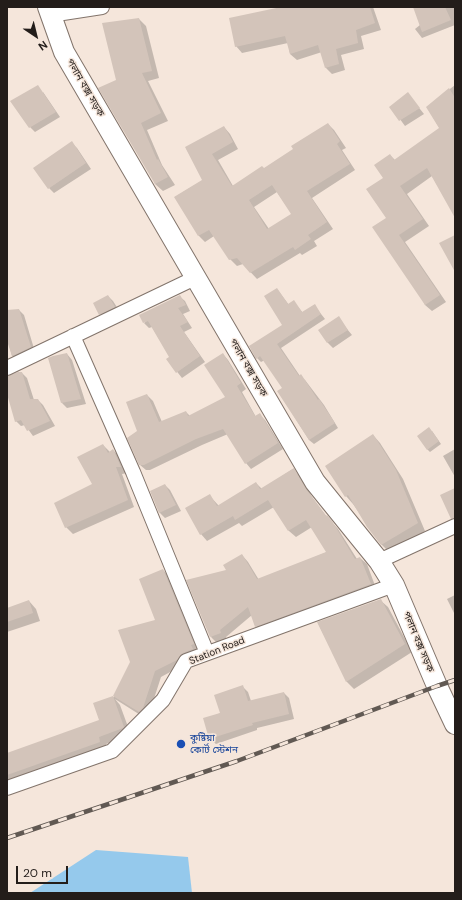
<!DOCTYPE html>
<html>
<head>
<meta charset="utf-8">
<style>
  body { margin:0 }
  #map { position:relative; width:462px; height:900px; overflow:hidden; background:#f5e6db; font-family:"DM Sans",sans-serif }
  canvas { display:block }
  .frame { position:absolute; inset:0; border:8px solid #231d1a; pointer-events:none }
  .north { position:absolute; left:16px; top:16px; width:40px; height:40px; -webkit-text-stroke:3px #f5e6db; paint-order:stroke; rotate:145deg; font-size:11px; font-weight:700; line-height:16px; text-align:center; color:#231d1a }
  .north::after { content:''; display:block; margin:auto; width:14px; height:18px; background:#231d1a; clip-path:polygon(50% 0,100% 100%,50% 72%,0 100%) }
  .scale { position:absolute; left:16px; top:866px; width:52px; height:18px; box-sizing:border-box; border:2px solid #231d1a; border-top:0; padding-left:5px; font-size:12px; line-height:14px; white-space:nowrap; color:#231d1a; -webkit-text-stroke:3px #f5e6db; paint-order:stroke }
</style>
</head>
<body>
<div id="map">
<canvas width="462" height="900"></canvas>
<div class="frame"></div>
<div class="north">N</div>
<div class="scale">20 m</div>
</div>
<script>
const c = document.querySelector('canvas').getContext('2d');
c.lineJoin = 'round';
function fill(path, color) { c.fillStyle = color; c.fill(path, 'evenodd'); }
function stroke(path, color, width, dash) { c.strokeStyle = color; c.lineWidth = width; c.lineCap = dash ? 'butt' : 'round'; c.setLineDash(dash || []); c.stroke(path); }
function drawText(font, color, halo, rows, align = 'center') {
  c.font = font + ' "DM Sans","Noto Sans Bengali",sans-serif'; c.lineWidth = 3; c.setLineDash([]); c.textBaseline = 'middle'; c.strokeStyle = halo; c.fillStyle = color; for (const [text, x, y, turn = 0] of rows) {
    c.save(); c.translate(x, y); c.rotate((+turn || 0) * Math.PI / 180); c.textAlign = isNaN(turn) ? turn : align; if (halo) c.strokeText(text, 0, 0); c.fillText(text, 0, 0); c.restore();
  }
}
fill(new Path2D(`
  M96 850 188 857 192 893H30Z`), '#95c9ec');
fill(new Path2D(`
  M280 7H373L381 30 361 36 364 49 341 55 345 70 332 74 326 68 322 52 297 60 290 54 288 43 242 53 236 46Z
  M417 7H455V25L422 38 415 29 420 25Z
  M139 19 146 26 159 78 148 81 168 121 147 130 162 165 175 185 163 191 155 184 117 80Z
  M455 85V216L432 176 407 194 429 226 405 242 446 302 432 311 425 305 387 218 384 178 390 155 395 160 440 129 427 107Z
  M43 92 60 117 35 132 30 127Z
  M408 94 424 114 405 126 391 107Z
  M328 124 334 130 346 148 342 150 355 170 312 198 333 229 314 241 317 246 302 255 300 253 257 279 243 264 237 266 230 259 214 236 205 242 199 236 175 197 203 180 186 148 224 127 230 134 238 149 218 160 233 186 264 169 294 150ZM277 192 292 214 269 229 254 207Z
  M72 143 77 148 91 169 54 193 49 188Z
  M277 289 289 305 294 302 303 313 314 305 325 319 281 348 300 376 305 380 324 405 338 428 314 444 309 440 278 391 283 388 265 360 261 362 257 358 284 325Z
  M108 296 113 301 120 312 105 319 100 314Z
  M179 296 185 301 190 311 183 314 192 328 184 332 205 362 182 378 167 359 170 357 152 327 149 328 144 323Z
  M19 310 24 315 35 352 18 361 12 356 7 337V311Z
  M338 318 352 335 333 348 328 343 320 330Z
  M67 354 72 360 86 404 67 408 62 403Z
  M223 354 228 360 246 389 242 392 256 417 260 415 265 420 283 449 251 469 246 463 228 434 202 445 150 470H146L140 465 138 431 147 395 153 401 162 422 186 412 190 416 226 398Z
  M22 373 27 378 34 400H38L43 405 55 426 33 436 25 425 21 426 16 421 7 390V377Z
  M432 431 441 444 430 452 427 449Z
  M373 435 380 443 403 479 425 531 389 552 381 544 353 504 346 496Z
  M103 445 110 452 113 450 120 457 128 473 122 474 134 507 73 534 66 527 93 485Z
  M455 449V477L443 456Z
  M293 469 300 476 312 497 327 517 338 529 357 559 360 558 367 564 377 591 263 633 256 626 252 615 226 637V639L217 643 211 637 227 570 242 555 248 562 259 580 327 552 312 527 296 537 289 531 274 507 242 526 239 523 207 541 201 534 209 495 219 506 256 483 262 489Z
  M165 485 170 490 181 511 165 518 160 513 151 492Z
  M163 570 169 576 199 650 183 665 161 677 149 714 145 718 115 699 120 705 131 735 106 744 107 749 7 785V754L100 721 94 704 114 697 131 662 156 621Z
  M455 595V615L447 599Z
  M380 600 388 607 412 652 354 689 347 682 318 623Z
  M29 601 36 609 40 621 7 632V609Z
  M243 687 248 692 251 701 284 693 289 698 294 719 257 728V730L216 744 210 739 204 719 221 713Z`), '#0003');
fill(new Path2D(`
  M281 7H370L375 23 356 30 358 43 336 49 339 64 325 68 318 45 290 54 285 36 235 47 229 18Z
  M413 7H445L451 20 422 32Z
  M139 18 152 71 142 73 161 113 141 123 157 160 158 159 168 177 155 184 98 88 116 80 102 23Z
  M38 85 56 112 29 128 10 101Z
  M449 88 455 98V218L427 168 400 186 423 219 399 235 440 295 425 305 372 227 386 218 366 189 383 178 374 165 390 154 394 160 439 128 426 107Z
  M408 92 420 108 399 121 389 107Z
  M328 123 340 141 337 144 350 164 307 191 327 222 308 235 311 239 295 250 293 247 250 273 237 258 229 260 209 230 198 236 174 197 202 180 185 147 224 126 233 142 212 154 232 186 262 166 264 168 293 149 291 146ZM272 185 291 214 267 229 249 200Z
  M72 141 86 163 48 189 33 168Z
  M455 235V272L439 243Z
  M277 288 288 304 294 300 302 312 315 304 321 314 277 344 299 376 301 374 318 400 319 399 335 423 309 440 277 391 282 388 260 356 256 359 249 346 282 325 264 296Z
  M108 295 115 307 99 315 93 303Z
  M180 295 186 305 178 308 188 322 180 326 200 356 176 373 166 359 169 357 148 321 143 323 139 315Z
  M19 309 31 347 12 356 7 341V310Z
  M339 316 348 330 327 343 318 330Z
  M67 353 81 399 61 403 48 358 53 356Z
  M223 353 241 383 237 386 255 416 260 413 278 443 245 464 223 429 196 439 144 465H139L127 438 137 431 126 402 147 394 159 422 186 411 188 416 225 397 204 365Z
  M18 372H22L30 399H38L50 421 27 431 21 420 15 422 7 394V376Z
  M429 427 439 441 427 450 417 436Z
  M373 434 396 470 418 523 381 545 367 527 348 495 345 497 325 466Z
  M103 444 108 453 113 449 121 467H116L128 500 65 528 54 503 92 484 77 457Z
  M294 468 306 489 326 516 327 515 332 521 355 559 360 557 371 584 255 627 248 607 220 630 221 633 210 637 186 580 226 570 223 565 242 554 257 579 326 552 306 520 288 531 268 500 235 520 233 516 200 535 185 508 210 494 217 506 256 482 260 489Z
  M165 484 176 505 159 513 150 491Z
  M455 488V518L451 519 440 495Z
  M163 569 194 644 191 645 193 649 183 653 177 660 155 671 143 708 139 712 113 696 130 662 118 630 155 620 139 579Z
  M381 599 405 644 346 682 317 622Z
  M29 600 33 613 7 622V608Z
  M243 685 248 701 284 692 289 714 252 723 253 725 209 739 203 718 220 713 214 695Z
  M113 696 124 727 123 728 99 737 100 742 7 775V753L99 720 93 703Z`), '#d3c4ba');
const minor = new Path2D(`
  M50 15 102 7
  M73 336 133 472 207 653
  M7 368 195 278
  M379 561 455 526
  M7 788 112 751 163 700 186 661 394 585`);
const secondary = new Path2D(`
  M48 7 64 52 315 482 379 561 394 585 437 686 455 724`);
stroke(minor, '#82746b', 16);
stroke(secondary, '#82746b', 22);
stroke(minor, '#fff', 14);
stroke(secondary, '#fff', 20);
const rail = new Path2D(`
  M7 838 237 761 437 686 455 680`);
stroke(rail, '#615953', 4.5);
stroke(rail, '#f5e6db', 3, [9]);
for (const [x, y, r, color] of [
  [181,744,5,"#1a4fb4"]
]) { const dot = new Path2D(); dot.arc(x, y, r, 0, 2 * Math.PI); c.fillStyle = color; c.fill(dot); stroke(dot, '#f5e6db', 1.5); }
drawText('10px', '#231d1a', '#f5e6db', [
  ["পলান বক্স সড়ক",85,88,60],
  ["পলান বক্স সড়ক",248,368,60],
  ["পলান বক্স সড়ক",418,642,67],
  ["Station Road",217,651,-22]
]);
drawText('10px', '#164399', '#f5e6db', [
  ["কুষ্টিয়া",190,738],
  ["কোর্ট স্টেশন",190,750]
], 'left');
</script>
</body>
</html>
